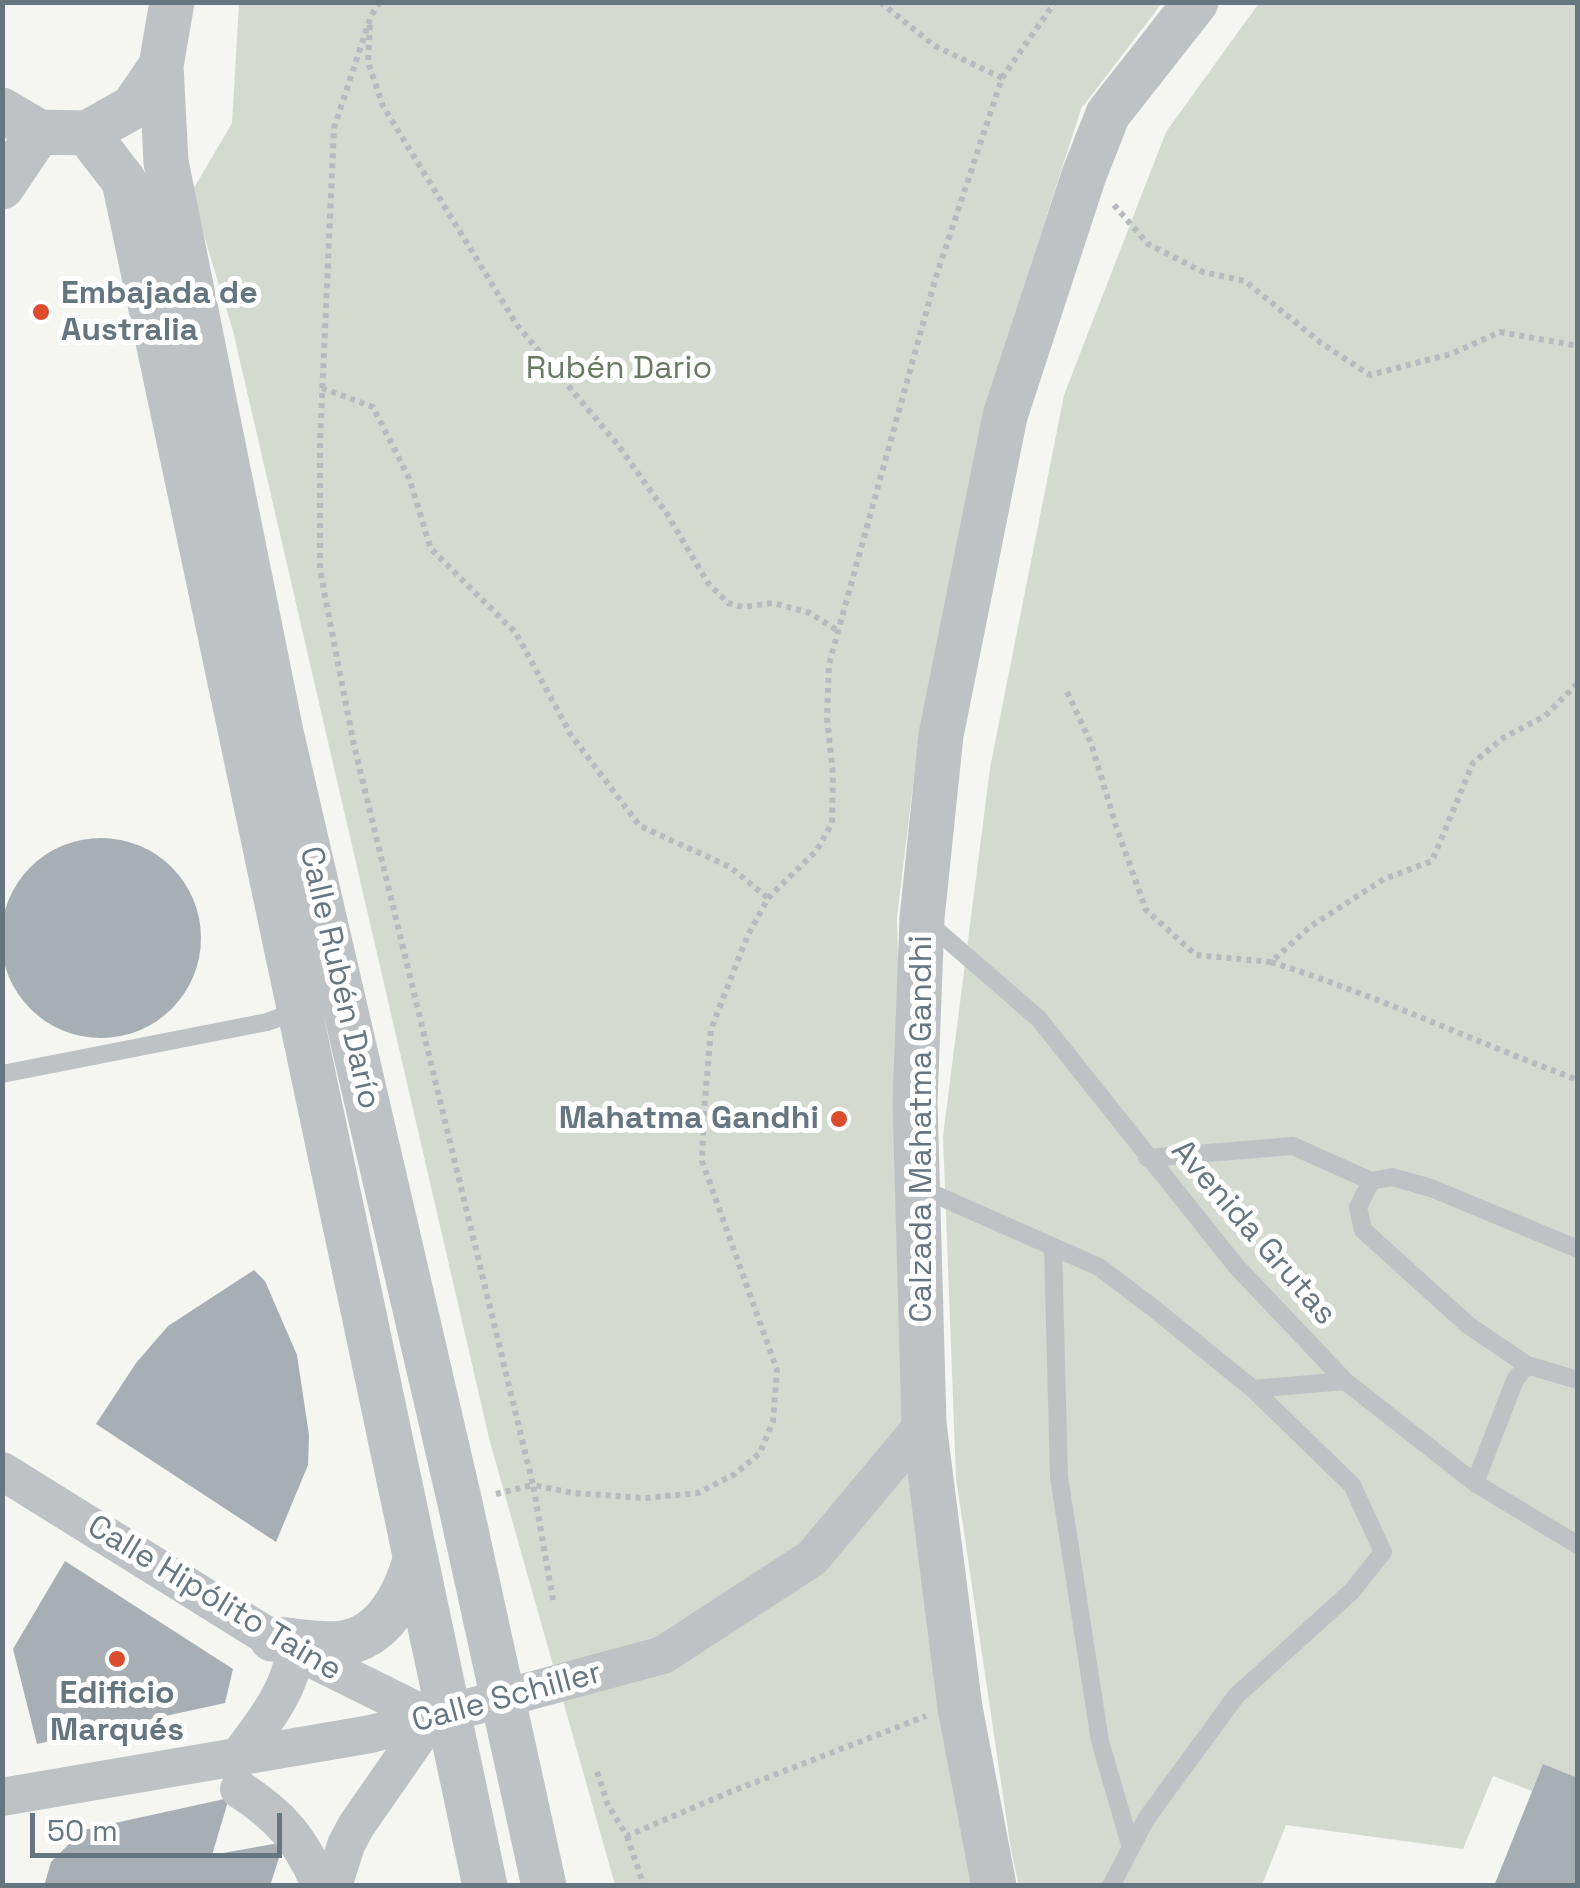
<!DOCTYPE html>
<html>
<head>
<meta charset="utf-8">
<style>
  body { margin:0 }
  #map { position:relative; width:1580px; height:1888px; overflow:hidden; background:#f5f5f2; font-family:"Space Grotesk",sans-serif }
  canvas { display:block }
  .frame { position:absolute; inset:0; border:5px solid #657681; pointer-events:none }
  .scale { position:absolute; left:30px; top:1813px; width:252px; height:45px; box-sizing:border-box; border:5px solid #657681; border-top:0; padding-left:12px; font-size:30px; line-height:35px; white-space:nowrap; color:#657681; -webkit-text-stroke:8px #fff; paint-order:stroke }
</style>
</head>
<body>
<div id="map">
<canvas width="1580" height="1888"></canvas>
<div class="frame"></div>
<div class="scale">50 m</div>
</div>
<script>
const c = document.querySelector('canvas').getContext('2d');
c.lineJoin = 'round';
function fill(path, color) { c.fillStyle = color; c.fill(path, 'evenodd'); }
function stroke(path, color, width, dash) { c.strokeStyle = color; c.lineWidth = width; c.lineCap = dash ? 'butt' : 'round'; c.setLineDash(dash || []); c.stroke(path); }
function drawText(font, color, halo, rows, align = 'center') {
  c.font = font + ' "Space Grotesk",sans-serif'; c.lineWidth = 10; c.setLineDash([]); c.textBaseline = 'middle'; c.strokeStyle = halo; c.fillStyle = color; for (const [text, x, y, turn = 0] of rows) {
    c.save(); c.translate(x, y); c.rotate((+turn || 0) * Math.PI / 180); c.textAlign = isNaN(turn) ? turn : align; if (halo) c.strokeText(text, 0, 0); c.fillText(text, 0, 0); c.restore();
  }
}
fill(new Path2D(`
  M239 3H1162L1081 109 984 411 919 736 897 917 908 1400 979 1885H615L490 1442 233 331 191 193 232 123Z
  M1259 3H1577V1778L1543 1765 1532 1791 1493 1776 1463 1849 1286 1825 1262 1885 1019 1886 1011 1850 956 1478 943 1136 990 768 1064 395 1166 132Z`), '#d5dad1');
fill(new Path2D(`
  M1 938a100 100 0 1 1 200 0a100 100 0 1 1-200 0Z
  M254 1270 265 1281 297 1355 309 1435 308 1465 276 1542 96 1424 136 1363 168 1326Z
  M65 1561 233 1669 225 1703 37 1744 13 1649Z
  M1543 1764 1578 1778V1886H1494Z
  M229 1798 212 1855 284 1842 270 1886H44L51 1862 83 1830Z`), '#a8afb4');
stroke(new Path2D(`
  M380 2 371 16 334 128 320 442V570L353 741 533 1485 573 1493 645 1498 698 1493 735 1474 760 1453 773 1421 777 1370 702 1161 704 1112 711 1029 747 937 768 898 817 850 832 823 833 774 827 719 829 664 935 280 1002 78 1055 2
  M880 2 935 46 1002 78
  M370 25 368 62 383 106 517 325 618 445 667 514 708 583 728 603 743 607 773 603 810 613 838 631
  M1114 205 1148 244 1203 272 1245 281 1321 343 1370 375 1451 354 1500 332 1578 346
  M322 388 373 407 409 478 431 549 516 633 571 735 640 826 730 867 768 898
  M1067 692 1091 743 1116 826 1146 910 1196 955 1271 962 1311 926 1384 879 1432 861 1473 763 1503 738 1545 716 1578 683
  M1271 962C1376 995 1475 1042 1578 1080
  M496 1494 533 1485 553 1600
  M597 1772 608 1805 627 1836 730 1792 926 1716
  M627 1836 644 1886`), '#b8bbbd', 6, [5, 5]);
stroke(new Path2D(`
  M926 921 1039 1019 1236 1266 1345 1381 1475 1483 1578 1545
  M2 1074 267 1022 300 1010
  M1147 1158 1293 1146 1371 1181 1392 1177 1431 1188 1578 1249
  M1371 1181 1358 1207 1363 1230 1468 1325 1527 1365
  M918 1187 1099 1267 1152 1307 1253 1389 1352 1485 1383 1552 1352 1591 1236 1696 1146 1819 1111 1886
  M1053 1247 1059 1477 1100 1741 1131 1848
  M1253 1389 1345 1381
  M1475 1483 1515 1380 1527 1365 1578 1380`), '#bec2c5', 18);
stroke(new Path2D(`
  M2 1471 272 1639 431 1718
  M239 1756C262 1725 291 1690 295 1650
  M239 1789C282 1817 300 1839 321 1886
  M2 1797 371 1734 663 1655 812 1558 924 1424
  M333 1886 346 1845 356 1826 431 1718`), '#bec2c5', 38);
stroke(new Path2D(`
  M161 66 166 162 281 732 460 1503 544 1886
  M2 110 39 132 87 133 133 107 161 66 172 2
  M87 133 124 181 485 1886
  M2 187 39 132
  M272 1639C295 1640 320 1646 342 1643 383 1638 405 1596 415 1560
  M994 1886 960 1708 924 1424 915 1102 922 918 941 735 1005 416 1084 175 1108 114 1196 2`), '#bec2c5', 45);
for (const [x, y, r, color] of [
  [41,312,10,"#db4d2c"],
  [839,1119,10,"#db4d2c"],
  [117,1659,10,"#db4d2c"]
]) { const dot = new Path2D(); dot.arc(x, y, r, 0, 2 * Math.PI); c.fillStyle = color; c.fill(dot); stroke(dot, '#fff', 4); }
drawText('bold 32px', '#657681', '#fff', [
  ["Embajada de",61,294],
  ["Australia",61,331],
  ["Mahatma Gandhi",819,1119,"right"],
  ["Edificio",117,1694,"center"],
  ["Marqués",117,1731,"center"]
], 'left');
drawText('32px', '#697964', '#fff', [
  ["Rubén Dario",619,369]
]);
drawText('32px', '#657681', '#fff', [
  ["Calle Rubén Darío",339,978,77],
  ["Calzada Mahatma Gandhi",922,1129,-90],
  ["Avenida Grutas",1253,1233,49],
  ["Calle Hipólito Taine",214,1599,31],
  ["Calle Schiller",507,1698,-15]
]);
</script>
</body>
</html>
